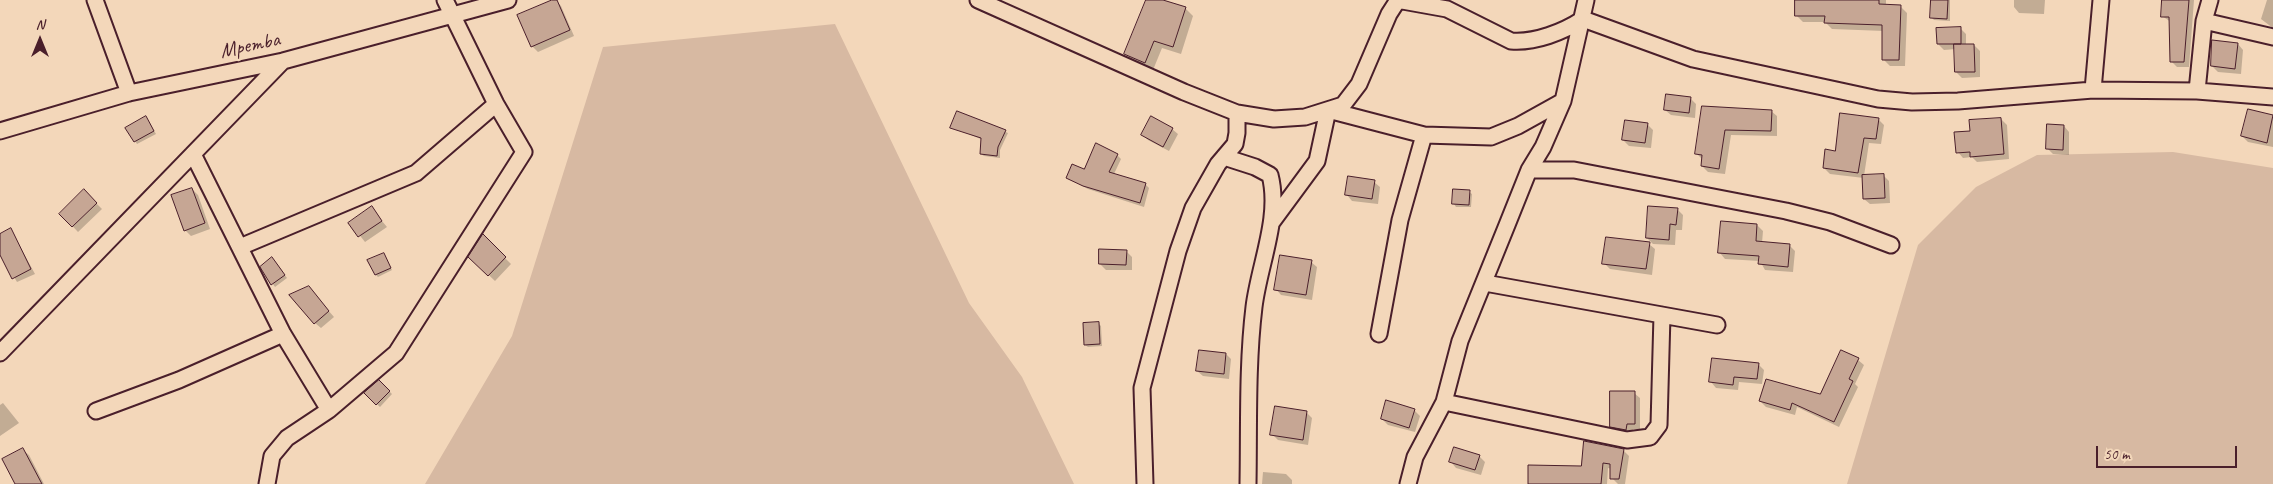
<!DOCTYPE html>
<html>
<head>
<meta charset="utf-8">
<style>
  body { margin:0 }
  #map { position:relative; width:2273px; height:484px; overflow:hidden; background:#f3d7ba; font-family:Caveat,sans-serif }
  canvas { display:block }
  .north { position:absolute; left:15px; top:15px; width:50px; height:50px; -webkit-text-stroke:4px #f3d7ba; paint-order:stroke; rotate:0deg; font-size:14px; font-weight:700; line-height:20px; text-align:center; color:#4a1f2b }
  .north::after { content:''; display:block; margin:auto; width:18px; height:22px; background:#4a1f2b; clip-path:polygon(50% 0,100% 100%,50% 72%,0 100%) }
  .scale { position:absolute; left:2096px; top:446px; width:141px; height:22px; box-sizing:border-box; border:2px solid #4a1f2b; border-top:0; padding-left:6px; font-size:15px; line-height:18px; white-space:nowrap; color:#4a1f2b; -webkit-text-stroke:4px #f3d7ba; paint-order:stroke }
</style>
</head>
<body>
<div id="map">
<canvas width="2273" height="484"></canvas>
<div class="north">N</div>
<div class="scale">50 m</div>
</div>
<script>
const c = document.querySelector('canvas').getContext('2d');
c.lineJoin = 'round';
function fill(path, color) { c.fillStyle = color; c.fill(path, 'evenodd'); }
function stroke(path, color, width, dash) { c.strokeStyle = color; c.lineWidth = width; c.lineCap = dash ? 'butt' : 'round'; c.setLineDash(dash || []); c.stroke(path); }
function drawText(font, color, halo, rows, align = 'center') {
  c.font = font + ' Caveat,sans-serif'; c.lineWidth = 4.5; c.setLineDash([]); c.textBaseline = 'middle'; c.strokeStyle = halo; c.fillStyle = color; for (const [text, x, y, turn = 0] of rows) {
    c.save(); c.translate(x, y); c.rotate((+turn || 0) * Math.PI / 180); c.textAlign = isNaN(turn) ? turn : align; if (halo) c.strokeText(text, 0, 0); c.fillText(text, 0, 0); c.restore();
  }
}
fill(new Path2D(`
  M835 24 969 303 1022 377 1074 484H425L512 336 603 47Z
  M2173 152 2273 168V484H1847L1918 245 1976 187 2037 155Z`), '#d7b9a2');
fill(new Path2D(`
  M556 0 561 6 574 36 538 52 532 46Z
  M1147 0H1159L1185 8 1193 16 1181 54 1162 48 1153 70 1133 62 1125 54Z
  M1796 0H1886V6H1900L1907 13 1905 66H1890L1883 59 1884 31 1832 29 1825 22H1803L1796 15Z
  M1932 0H1950V21L1934 20 1932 18Z
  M2014 0H2045L2044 14 2019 13 2014 7Z
  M2163 0H2194L2189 67H2177L2171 61V22L2162 16Z
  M2267 0H2273V28L2261 19Z
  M1961 29 1966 34V45H1974L1980 51V77L1962 78 1956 72V49L1944 50 1938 44Z
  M2238 44 2243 50 2241 74 2218 72 2212 66Z
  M1690 98 1696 104 1695 118 1671 115 1665 110Z
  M1703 108 1771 111 1777 116V136L1731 135 1725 174 1708 172 1702 166 1703 160 1697 154Z
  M2249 110 2273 117V147L2248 142 2242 136Z
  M958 112 1008 133 1000 150V158L984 156 981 154 983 140 952 127Z
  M1878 119 1884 125 1881 144 1869 143 1864 176H1884L1889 181 1890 203 1870 204 1864 199V178L1830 174 1824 168 1836 152Z
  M2001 119 2007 125 2009 159 1977 162 1972 157 1963 158 1958 152 1971 132Z
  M148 120 156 134 137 144 127 128Z
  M1647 124 1653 130 1651 148 1629 146 1623 140Z
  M2064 126 2069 132V155L2053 154 2048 149Z
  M1172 129 1178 134 1169 151 1148 140 1142 134Z
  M1117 155 1121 159 1114 174 1145 184 1149 188 1144 207 1088 189 1067 178Z
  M1374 182 1380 187 1378 204 1352 201 1347 195Z
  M192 189 198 195 210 229 191 236 185 230Z
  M84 191 102 209 78 232 61 214Z
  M1469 192 1472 194 1471 207H1456L1454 204Z
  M371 208 387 227 365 242 350 223Z
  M1677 209 1683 215 1682 230H1676L1675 245 1653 244 1647 238Z
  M1757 225 1763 231 1762 243 1789 245 1795 251 1793 272 1765 270 1760 261 1725 259 1720 253Z
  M11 230 35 274 17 282 0 253V235Z
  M483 236 511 264 495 281 470 257Z
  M1649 244 1655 249 1652 275 1610 269 1604 263Z
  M1126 251 1132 257V270H1106L1100 264Z
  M383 254 392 270 378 277 376 275Z
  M275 261 287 278 275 287 261 267Z
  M1311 262 1317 267 1312 300 1281 295 1276 289Z
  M314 294 334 317 321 328 315 323Z
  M1098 323 1101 326 1102 346 1088 347 1085 345Z
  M1226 354 1231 359 1229 379 1203 376 1197 371Z
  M1858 360 1864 365 1855 384 1858 387 1839 427 1797 407 1795 415 1766 407 1760 401 1821 396Z
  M1758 364 1764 370 1762 384 1739 382 1738 390 1716 388 1711 382Z
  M379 381 392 394 380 407 365 393Z
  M1634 393 1640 398V429H1633L1632 435 1617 432 1611 426Z
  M3 403 19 423 0 436V405Z
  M1414 410 1420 416 1415 432 1388 425 1382 419Z
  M1307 413 1312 418 1308 445 1278 440 1272 434Z
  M23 450 29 455 44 484H17Z
  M1623 450 1629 456 1625 484H1618L1612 478V469L1608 468 1607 484H1529L1582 467Z
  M1479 456 1485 462 1481 475 1456 468 1451 462Z
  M1263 472 1286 474 1292 480V484H1262Z`), '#0003');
const building = new Path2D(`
  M552 0H557L570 30 531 47 517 15Z
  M1146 0H1163L1186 7 1173 47 1154 41 1145 63 1124 54Z
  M1795 0H1879V4L1901 5 1899 60H1882V25L1824 23 1825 16H1795Z
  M1931 0H1948L1947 19 1930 18Z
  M2162 0H2189L2184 62H2170L2169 17H2161Z
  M1961 27V44H1937L1936 28Z
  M2212 40 2238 43 2235 69 2211 66Z
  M1954 44H1974L1975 72H1955Z
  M1666 94 1691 97 1689 113 1664 110Z
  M1702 106 1772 110 1771 131 1725 130 1719 169 1701 166 1702 155 1695 154Z
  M2248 109 2273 115 2267 143 2241 136Z
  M957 111 1006 130 998 147 997 156 980 154 981 138 950 128Z
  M1840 113 1879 118 1876 139 1864 138 1858 173 1823 168 1825 149 1835 151Z
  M146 116 154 131 134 142 125 128Z
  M1151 116 1173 128 1163 147 1141 135Z
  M2001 118 2004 154 1970 157V152L1956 153 1954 132 1970 131 1969 120Z
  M1625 120 1648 123 1645 143 1622 140Z
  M2047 124 2064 125 2063 150 2046 149Z
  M1096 143 1118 154 1109 172 1146 183 1140 203 1083 186 1066 178 1072 164 1084 169Z
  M1884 174 1885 198 1863 199 1862 175Z
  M1348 176 1375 180 1372 199 1345 195Z
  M192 188 205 223 184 231 171 195Z
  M84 189 97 203 72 227 59 214Z
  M1453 189 1470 190 1469 205 1452 204Z
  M372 206 382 221 358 237 348 223Z
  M1648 206 1678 208 1676 225 1670 224 1669 240 1646 238Z
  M1721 221 1757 224 1756 241 1790 244 1788 267 1758 264 1759 256 1718 253Z
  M11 228 31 269 12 279 0 255V234Z
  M483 234 506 257 488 276 468 257Z
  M1606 237 1650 242 1646 269 1602 264Z
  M1099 249 1127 250 1126 265 1099 264Z
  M384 253 391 268 375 275 367 260Z
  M1280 255 1312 260 1306 295 1274 290Z
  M272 257 285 275 271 285 260 267Z
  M309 286 329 311 314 324 289 295Z
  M1099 322 1100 344 1084 345 1083 323Z
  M1199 350 1226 353 1224 374 1196 371Z
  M1841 350 1859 358 1849 379 1853 381 1834 422 1792 403 1790 410 1759 401 1766 379 1820 394Z
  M1712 358 1759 363 1757 379 1734 377 1733 385 1709 382Z
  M379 380 390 391 376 405 364 393Z
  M1610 391H1635V424H1627L1626 430 1610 427Z
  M1386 400 1415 409 1409 428 1381 419Z
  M1275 406 1307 411 1303 440 1270 435Z
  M1584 441 1624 449 1619 479H1610V464L1603 463 1601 484H1528V465L1581 466Z
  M1454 447 1480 455 1475 470 1449 462Z
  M23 448 42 484H15L2 459Z`);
fill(building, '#c6a694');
stroke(building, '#4a1f2b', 1);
const street = new Path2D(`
  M95 0 129 93
  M978 0 1184 92 1237 113 1274 119 1305 117 1343 105 1359 84 1389 14 1398 0
  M1397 0 1447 9 1511 41C1535 43 1563 32 1583 19L1693 59 1878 99 1912 102 1958 101 2093 90 2197 91 2273 97
  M2204 21 2273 37
  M2093 90 2101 0
  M2197 91 2204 21 2210 0
  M0 131 129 93 283 61 508 0
  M193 154 283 334 329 410
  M1224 157 1255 167 1270 175C1281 217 1259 265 1254 307 1247 365 1249 426 1248 484
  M1529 170H1574L1786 211 1830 222 1891 245
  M1272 222 1317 161 1328 110 1424 135 1491 137 1518 126 1563 101
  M240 247 416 173 496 104
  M1485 283 1717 325
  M1379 334 1400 220 1424 135
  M0 353 283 61
  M1444 402 1627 440 1650 437 1659 425 1662 315
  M96 411 179 380 283 334
  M267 484 272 456 287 438 329 410 396 353 524 152 496 104 445 0
  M1145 484 1142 388 1178 251 1193 208 1218 164 1235 144 1237 133V113
  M1408 484 1415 457 1444 402 1460 341 1507 225 1529 170 1543 147 1563 101 1586 0`);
stroke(street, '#4a1f2b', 19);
stroke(street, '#f3d7ba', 15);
drawText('21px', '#4a1f2b', '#f3d7ba', [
  ["Mpemba",250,46,-12]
]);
</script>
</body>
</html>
